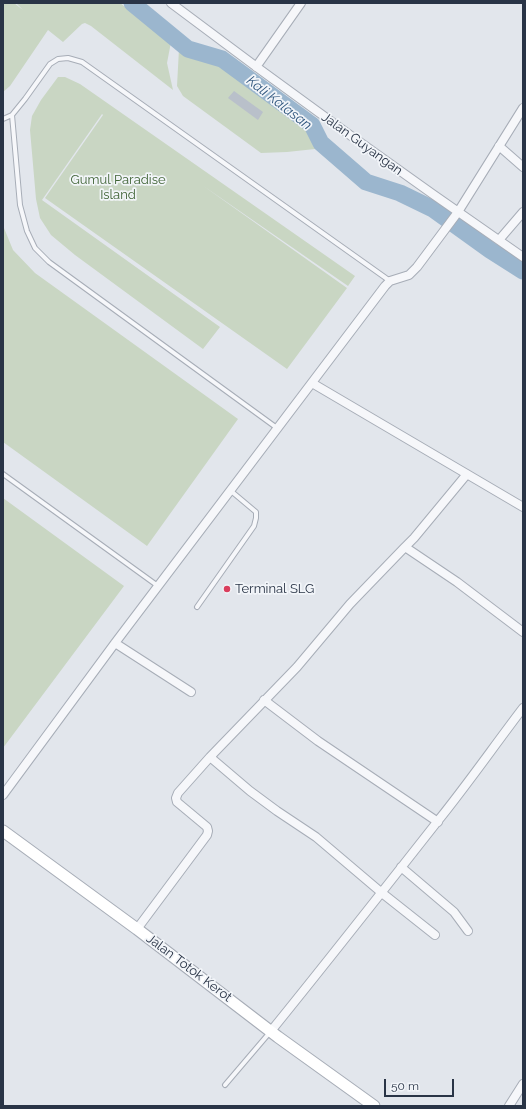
<!DOCTYPE html>
<html>
<head>
<meta charset="utf-8">
<style>
  body { margin:0 }
  #map { position:relative; width:526px; height:1109px; overflow:hidden; background:#e2e6ec; font-family:Raleway,sans-serif }
  canvas { display:block }
  .frame { position:absolute; inset:0; border:4px solid #293446; pointer-events:none }
  .scale { position:absolute; left:384px; top:1079px; width:70px; height:18px; box-sizing:border-box; border:2px solid #293446; border-top:0; padding-left:5px; font-size:12px; line-height:14px; white-space:nowrap; color:#293446; -webkit-text-stroke:3px #f2f5f9; paint-order:stroke }
</style>
</head>
<body>
<div id="map">
<canvas width="526" height="1109"></canvas>
<div class="frame"></div>
<div class="scale">50 m</div>
</div>
<script>
const c = document.querySelector('canvas').getContext('2d');
c.lineJoin = 'round';
function fill(path, color) { c.fillStyle = color; c.fill(path, 'evenodd'); }
function stroke(path, color, width, dash) { c.strokeStyle = color; c.lineWidth = width; c.lineCap = dash ? 'butt' : 'round'; c.setLineDash(dash || []); c.stroke(path); }
function drawText(font, color, halo, rows, align = 'center') {
  c.font = font + ' Raleway,sans-serif'; c.lineWidth = 3.5; c.setLineDash([]); c.textBaseline = 'middle'; c.strokeStyle = halo; c.fillStyle = color; for (const [text, x, y, turn = 0] of rows) {
    c.save(); c.translate(x, y); c.rotate((+turn || 0) * Math.PI / 180); c.textAlign = isNaN(turn) ? turn : align; if (halo) c.strokeText(text, 0, 0); c.fillText(text, 0, 0); c.restore();
  }
}
fill(new Path2D(`
  M3 3H14L23 10 16 3H120L171 42 167 63 173 90 91 26 85 23 82 24 63 42 48 30 10 86 3 92Z
  M179 49 196 57 222 63 309 129 317 143 315 149 287 152 261 153 183 96 177 86Z
  M58 77H65L80 84 355 276 348 286 202 185 347 288 287 369 45 198 103 115 102 114 42 200 220 327 203 349 75 255 51 235 40 218 36 199 30 130 32 116 41 100Z
  M3 221 4 228 13 250 35 273 238 419 147 546 3 442Z
  M3 498 124 586 3 748Z`), '#c9d6c3');
stroke(new Path2D(`
  M132 3 188 49 222 59 312 125 321 143 366 182 400 193 433 209 490 250 523 271`), '#9bb6ce', 17);
fill(new Path2D(`
  M234 91 263 112 258 120 228 98Z`), '#b9c0ca');
const service = new Path2D(`
  M12 115 20 205 27 231 35 248 49 262 277 428
  M3 119 12 115 25 99 50 64 58 59 68 58 82 62 390 281
  M3 474 158 586
  M197 607 254 526 256 518V512L231 491
  M225 1085 271 1031`);
const minor = new Path2D(`
  M171 3C286 90 404 175 523 257
  M256 67 301 3
  M499 146 523 167
  M499 240 523 212
  M312 383 523 507
  M467 474 414 538 405 547 457 582 523 632
  M115 643 191 692
  M264 700 318 741 438 822
  M210 757 250 791 277 811 316 837 382 893 435 935
  M3 795 115 643 385 286 390 281 409 275 417 267 458 212 523 108
  M401 867 454 912 468 931
  M137 929 207 835 208 831 207 827 177 802 176 798 178 793 210 757 297 667 350 604 405 547
  M271 1031C327 962 382 892 437 822 467 785 494 746 523 708
  M509 1106 523 1084`);
const secondary = new Path2D(`
  M3 831 137 929 278 1037 374 1106`);
stroke(service, '#a7adb7', 6);
stroke(minor, '#a7adb7', 10);
stroke(secondary, '#a7adb7', 13);
stroke(service, '#f6f7fa', 4);
stroke(minor, '#f6f7fa', 8);
stroke(secondary, '#fff', 11);
for (const [x, y, r, color] of [
  [227,589,4,"#da3e5d"]
]) { const dot = new Path2D(); dot.arc(x, y, r, 0, 2 * Math.PI); c.fillStyle = color; c.fill(dot); stroke(dot, '#f2f5f9', 1.5); }
drawText('13px', '#293446', '#f2f5f9', [
  ["Jalan Guyangan",362,144,36],
  ["Jalan Totok Kerot",189,968,37]
]);
drawText('13px', '#3f6335', '#f2f5f9', [
  ["Gumul Paradise",118,180],
  ["Island",118,195]
]);
drawText('13px', '#293446', '#f2f5f9', [
  ["Terminal SLG",235,589]
], 'left');
drawText('italic 14px', '#2f557d', '#f2f5f9', [
  ["Kali Kalasan",279,103,38]
]);
</script>
</body>
</html>
